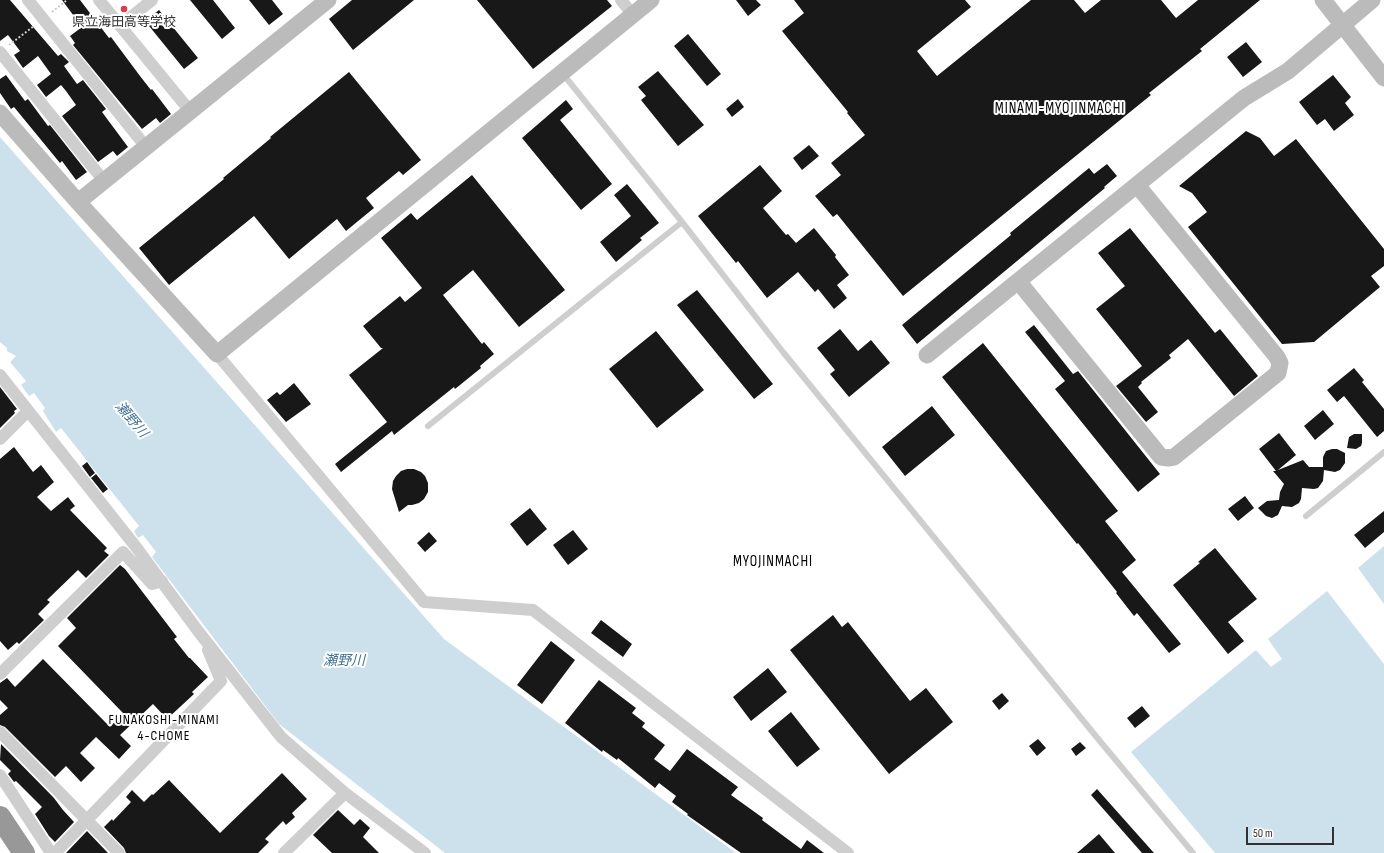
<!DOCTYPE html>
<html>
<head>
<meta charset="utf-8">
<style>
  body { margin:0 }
  #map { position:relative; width:1384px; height:853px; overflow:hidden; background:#fff; font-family:"Sofia Sans Condensed",sans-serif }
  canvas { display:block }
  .scale { position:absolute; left:1246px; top:827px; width:88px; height:18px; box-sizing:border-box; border:2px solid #313131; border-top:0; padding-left:5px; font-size:12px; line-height:14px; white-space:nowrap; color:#313131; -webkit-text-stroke:3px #fff; paint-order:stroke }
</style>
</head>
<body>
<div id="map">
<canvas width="1384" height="853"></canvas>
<div class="scale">50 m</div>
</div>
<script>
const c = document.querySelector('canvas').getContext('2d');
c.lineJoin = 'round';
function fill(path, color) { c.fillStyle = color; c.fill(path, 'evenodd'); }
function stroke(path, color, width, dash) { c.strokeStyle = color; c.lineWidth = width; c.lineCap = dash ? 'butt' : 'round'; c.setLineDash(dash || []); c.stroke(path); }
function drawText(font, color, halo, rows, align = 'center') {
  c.font = font + ' "Sofia Sans Condensed","Noto Sans JP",sans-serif'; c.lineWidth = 4; c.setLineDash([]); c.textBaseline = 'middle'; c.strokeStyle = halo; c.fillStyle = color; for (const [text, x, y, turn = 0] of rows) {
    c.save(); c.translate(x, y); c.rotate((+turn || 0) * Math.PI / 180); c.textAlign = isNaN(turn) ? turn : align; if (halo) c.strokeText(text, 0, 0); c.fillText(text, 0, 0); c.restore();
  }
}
fill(new Path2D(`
  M0 137 444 639 736 853H445L279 724 152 557 156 552 143 535 138 538 134 531 139 526 61 428 56 432 43 411 45 408 34 393 29 396 21 385 26 381 10 362 16 356 7 351V348L0 342Z
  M1384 546V604L1358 568Z
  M1327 591 1384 664V853H1215L1131 752 1256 650 1271 667 1282 659 1268 639Z`), '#cde1ec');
fill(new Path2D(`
  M0 0H10L58 56 61 54 69 62 64 66 77 84 83 80 106 109 102 112 128 147 117 156 113 151 98 162 62 116 76 105 66 91 61 85 46 97 37 85 51 74 38 56 23 68 14 55 20 51 8 35 0 41Z
  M62 0H80L109 38 111 37 140 76 151 90 152 89 171 114 160 123 156 118 142 129 73 45 75 43 70 36 82 27Z
  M190 0H213L235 28 222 39Z
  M249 0H272L283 14 269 25Z
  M352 0H414L353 50 329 19Z
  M477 0H607L612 6 533 69Z
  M736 0H756L761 5 748 16Z
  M794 0H965L971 7 917 51 937 76 1031 0H1074L1085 13 1101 0H1161L1176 18 1198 0H1260L1200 49 1202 51 1149 93 1151 95 903 296 837 214 833 217 815 196 841 175 831 163 865 135 847 113 848 112 782 31 804 13Z
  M159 10 198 58 184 69 145 21Z
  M688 34 721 74 707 86 674 46Z
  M1246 42 1262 62 1243 77 1227 57Z
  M658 71 704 125 678 146 641 100 646 96 638 87Z
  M349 72 421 160 403 175 399 171 366 198 374 208 346 231 337 219 289 259 254 216 169 285 139 248 224 179 223 178 271 138 270 137Z
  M6 75 25 101 28 99 48 126 50 125 87 172 76 180 62 161 60 163 14 107 11 109 0 93V79Z
  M1333 75 1351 97 1345 103 1354 115 1334 131 1325 119 1317 125 1299 102Z
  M738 99 744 107 732 117 726 109Z
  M566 100 573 109 560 120 612 184 581 210 522 138Z
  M1246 131 1260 138 1274 156 1296 139 1384 249V266L1371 276 1380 287 1314 342 1282 344 1188 227 1207 212 1192 193 1179 186Z
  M809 145 819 156 802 170 793 158Z
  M1107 164 1117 176 1104 187 1105 188 917 344 902 325 1011 235 1010 233 1089 168 1094 174Z
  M760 165 782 191 763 208 786 235 788 234 796 243 814 228 836 255 835 257 849 275 837 285 847 298 834 309 818 289 815 292 798 272 767 298 738 261 736 263 698 216Z
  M472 175 565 290 519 327 473 270 443 295 482 344 484 342 494 354 480 366 481 368 455 389 454 387 394 435 392 431 341 472 335 464 387 422 349 375 383 348H381L363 326 400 296 405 302 422 288 381 238 411 213 417 220Z
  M627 184 659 223 640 238 642 240 616 262 600 242 631 216 614 195Z
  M1130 228 1215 333 1220 329 1258 376 1234 396 1188 339 1169 355 1171 358 1141 382 1142 383 1138 387 1158 412 1146 422 1116 386 1142 366 1096 309 1125 286 1098 253Z
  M697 290 773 384 754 399 677 305Z
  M1034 325 1073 374 1078 371 1160 474 1138 492 1055 389 1065 381 1025 332Z
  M840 329 858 351 871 340 890 363 849 397 830 374 835 370 817 348Z
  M656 331 704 390 657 428 609 369Z
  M983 343 1118 511 1105 521 1136 560 1122 572 1181 644 1169 653 1137 613 1134 616 1116 593 1117 592 1078 543 1077 544 942 377Z
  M1354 368 1364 380 1362 382 1384 409V431L1377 437 1344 396 1337 402 1327 390Z
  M294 383 311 404 286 422 267 400 277 392 280 395Z
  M0 387 17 409 14 411 15 413 0 428Z
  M932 406 955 435 905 476 882 447Z
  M1323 410 1334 424 1315 440 1304 426Z
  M1279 433 1296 455 1278 470 1303 460 1309 467H1323V457L1326 451 1332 449H1337L1345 453V463L1340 470 1335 472 1324 470 1323 481 1318 488 1314 489 1302 488 1301 499 1299 503 1292 507 1282 506 1278 515 1272 518 1266 516 1258 508 1267 501 1279 500 1280 492 1284 484 1273 471H1276L1259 449Z
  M1354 434H1362V443L1361 446 1356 449 1347 448 1349 437Z
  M14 447 33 472 41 465 54 482 37 497 51 511 68 497 75 506 70 510 107 548 104 551 109 555 86 578 78 570 47 600 50 602 38 614 44 620 19 644 17 642 8 650 0 641V459Z
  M87 462 95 473 90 477 82 466Z
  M407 469H414L421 472 425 476 428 483V492L424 499 419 503 412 505H408L399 512 392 489 393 481 396 476 401 471Z
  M96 474 108 489 103 493 91 478Z
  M1245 496 1254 508 1238 521 1228 509Z
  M530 508 547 529 527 546 510 524Z
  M1384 511V532L1365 548 1354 535Z
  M573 530 588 549 568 565 553 545Z
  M429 532 437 541 425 552 417 543Z
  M1215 548 1257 599 1228 622 1244 641 1228 654 1173 585 1200 563 1198 562Z
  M120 565 125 569 177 637 174 639 189 658H190L208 677 192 692 194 694 167 719 153 704 120 735 131 746 119 759 96 737 80 753 95 768 81 782 66 766 55 777 5 727 0 725V715L8 708 0 700V683L7 678 15 687 43 659 110 727 123 713 58 646 76 628 67 618Z
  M833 615 842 627 848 622 910 701 926 688 953 722 889 774 790 650Z
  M601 620 632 644 623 657 591 633Z
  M551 641 575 660 542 704 517 685Z
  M768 668 787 692 751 721 733 697Z
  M599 680 636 708 632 713 645 723 642 727 665 745 654 759 670 771 687 749 738 787 731 795 763 818 762 820 801 849 807 840 824 853H741L687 815 688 814 672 802 676 796 659 783 655 788 618 758 617 760 603 750 602 752 565 723Z
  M1002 693 1009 701 999 710 992 701Z
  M1142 706 1150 716 1135 728 1127 718Z
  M791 712 820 749 797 767 768 731Z
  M1038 739 1046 748 1037 756 1029 746Z
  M1080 742 1086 748 1076 756 1071 749Z
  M1 744 54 798 63 810 74 822 55 842 49 836 35 814 42 807 16 781 14 782 8 774 11 771 0 760Z
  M282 773 307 799 292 813 295 817 286 825 283 821 265 839 269 842 258 853H126L124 848 104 827 112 819 113 821 131 802 126 797 132 790 144 802 152 794 153 795 169 780 220 833Z
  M1097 789 1154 853H1142L1091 795Z
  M338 810 354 825 360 819 370 828 363 837 379 853H332L313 835Z
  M87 831 108 853H66Z
  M1099 834 1115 853H1077Z`), '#181818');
stroke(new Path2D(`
  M52 12 67 0
  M9 45 34 26`), '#cbcbcb', 2, [2, 2]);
stroke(new Path2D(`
  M563 74 682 222 783 352 1099 740 1193 853
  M428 426 682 222
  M1306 516 1384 452`), '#cecece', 6);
stroke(new Path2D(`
  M28 0 146 147
  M99 0 190 111
  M621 0 633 15
  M120 26 152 0
  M0 52 104 181
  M217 354 424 602 533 610 848 853
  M0 375 136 547 198 631 281 737 345 793 425 853
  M0 439 28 411
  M0 674 123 552 152 584 162 581
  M0 732 119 853
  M0 775 51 853
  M55 853 221 681 208 650
  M284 853 345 793`), '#cecece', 12);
stroke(new Path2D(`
  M1323 0 1384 78
  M0 113 78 202 217 354 651 0
  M78 202 328 0
  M1018 281 1161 457 1168 458 1174 457 1278 373 1280 363 1277 357 1137 185
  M927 355 1244 98 1288 71 1372 0`), '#bbb', 17);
stroke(new Path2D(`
  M0 817 24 853`), '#989898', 22);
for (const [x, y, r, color] of [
  [124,9,4,"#e03b4b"]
]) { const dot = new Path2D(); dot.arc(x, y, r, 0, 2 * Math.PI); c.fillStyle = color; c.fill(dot); stroke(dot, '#fff', 1.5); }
drawText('13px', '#313131', '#fff', [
  ["県立海田高等学校",124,23]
]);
drawText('italic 14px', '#417492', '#fff', [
  ["瀬野川",131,420,50],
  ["瀬野川",344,661]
]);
c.letterSpacing = '1px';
drawText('14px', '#000', '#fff', [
  ["FUNAKOSHI-MINAMI",164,720],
  ["4-CHOME",164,736]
]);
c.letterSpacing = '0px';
c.letterSpacing = '1px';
drawText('15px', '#000', '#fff', [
  ["MINAMI-MYOJINMACHI",1060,109],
  ["MYOJINMACHI",773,562]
]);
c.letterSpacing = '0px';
</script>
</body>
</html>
